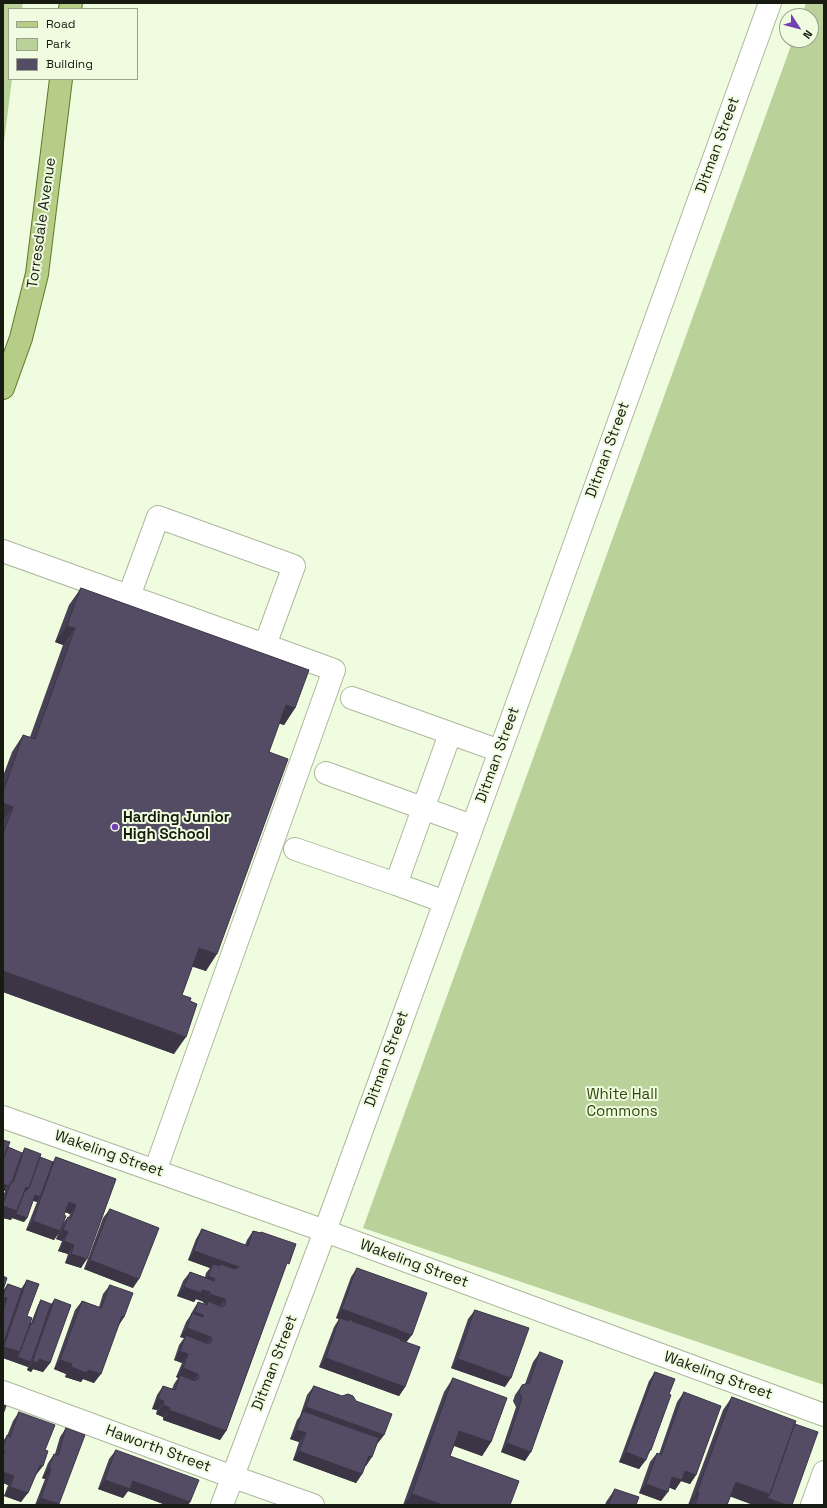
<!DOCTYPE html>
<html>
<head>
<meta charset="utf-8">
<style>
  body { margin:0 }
  #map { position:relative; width:827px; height:1508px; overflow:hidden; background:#f0fce0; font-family:"Space Grotesk",sans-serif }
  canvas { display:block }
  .frame { position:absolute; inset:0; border:4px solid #171b11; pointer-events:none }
  .legend { position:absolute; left:8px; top:8px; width:130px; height:72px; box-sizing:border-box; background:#f0fce0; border:1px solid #99a28d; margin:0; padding:5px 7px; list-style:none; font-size:12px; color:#171b11 }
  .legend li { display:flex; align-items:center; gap:8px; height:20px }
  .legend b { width:20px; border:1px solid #99a28d }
  .north { position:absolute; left:779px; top:8px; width:40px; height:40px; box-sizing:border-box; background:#f0fce0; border:1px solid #99a28d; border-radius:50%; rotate:126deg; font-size:11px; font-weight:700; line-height:16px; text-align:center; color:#171b11 }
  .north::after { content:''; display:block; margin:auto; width:14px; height:18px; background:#733fb6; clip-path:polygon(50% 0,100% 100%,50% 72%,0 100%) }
</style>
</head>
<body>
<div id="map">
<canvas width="827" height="1508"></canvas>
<div class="frame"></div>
<ul class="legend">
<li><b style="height:5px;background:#b5cd87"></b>Road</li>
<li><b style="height:11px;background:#bad299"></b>Park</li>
<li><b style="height:11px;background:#544c64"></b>Building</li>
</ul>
<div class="north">N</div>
</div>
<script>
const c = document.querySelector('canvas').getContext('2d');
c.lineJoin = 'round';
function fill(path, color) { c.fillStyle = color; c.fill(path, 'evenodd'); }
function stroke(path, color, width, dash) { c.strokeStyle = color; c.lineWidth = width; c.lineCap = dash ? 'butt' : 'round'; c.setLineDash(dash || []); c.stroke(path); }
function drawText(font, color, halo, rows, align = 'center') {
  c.font = font + ' "Space Grotesk",sans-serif'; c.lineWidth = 4; c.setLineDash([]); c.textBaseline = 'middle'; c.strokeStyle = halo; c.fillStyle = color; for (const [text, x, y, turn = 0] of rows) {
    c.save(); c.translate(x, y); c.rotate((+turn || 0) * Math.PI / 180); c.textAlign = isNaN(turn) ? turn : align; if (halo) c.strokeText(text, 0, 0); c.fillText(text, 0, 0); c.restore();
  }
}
fill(new Path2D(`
  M3 3H23L22 9H9V79H12L3 150Z
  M806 3H824V1385L363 1228 793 40H811V16H802Z`), '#bad299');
const minor = new Path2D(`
  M3 551 265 645 294 566 158 517 129 596
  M352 698 500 751
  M326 773 472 826
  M295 849 396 884
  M445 902 396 884 450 734
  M3 1117 325 1231 824 1415
  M155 1171 334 670 265 645
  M3 1392 214 1470 313 1505
  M222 1505 325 1231 500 751 770 3
  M812 1505 824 1472`);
const major = new Path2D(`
  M70 9 71 3
  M3 388 21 338 37 274 61 79`);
stroke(minor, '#adb89d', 24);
stroke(major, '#5e792a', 24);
stroke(minor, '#fff', 22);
stroke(major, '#b5cd87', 22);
fill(new Path2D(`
  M81 588 295 708 284 725 279 723 269 752 206 971 192 966 182 995 174 1054 3 992V776L12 752 23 735 30 737 63 645 55 642 69 605Z
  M3 1140 8 1147 22 1153 25 1148 40 1157 53 1162 56 1157 116 1179 81 1268 65 1263 68 1254 58 1251 62 1241 56 1239 58 1234 54 1240 26 1230 37 1202 33 1201 27 1218 24 1222 12 1218 11 1220 3 1218V1196L5 1191 3 1190ZM65 1212 70 1214 69 1217H68L63 1223 64 1215Z
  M110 1209 133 1288 84 1269 103 1218Z
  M202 1229 245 1245 247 1240 253 1231 260 1233 261 1232 284 1270 226 1431 220 1440 163 1420V1417L156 1414 157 1410 152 1409 157 1395 163 1386 172 1389 174 1384 178 1378 176 1377 182 1363 174 1360 179 1345 184 1338 180 1337 186 1322 190 1316 192 1312 198 1302 205 1305 206 1304 203 1303 204 1302 196 1299 194 1302 177 1296 183 1281 190 1272 205 1277 206 1273 210 1268 188 1260 196 1239Z
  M357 1268 406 1342 405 1387 399 1396 319 1367 334 1327 339 1319 336 1318 351 1277Z
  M27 1280V1316L31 1323 38 1305 41 1300 51 1304 55 1299 50 1363 43 1372 33 1369 31 1372 27 1370 28 1367 3 1358V1306L4 1303H3V1292L4 1289 8 1284 21 1289Z
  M110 1285 124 1317 119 1325 94 1383 83 1379 81 1382 65 1377 66 1374 54 1369 75 1310 82 1301 99 1307 103 1294Z
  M475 1310 505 1387 451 1368 468 1319Z
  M540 1352 525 1461 501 1452 516 1407 513 1401 515 1395 522 1385 525 1384 533 1362Z
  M655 1372 669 1394 651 1450 639 1469 619 1462 649 1381Z
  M453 1378 491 1442 482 1456 454 1446 450 1456 510 1505H403L444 1392Z
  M314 1386 356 1401 384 1435 377 1444 366 1466H365L362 1474 356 1483 293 1460 299 1442 290 1439 297 1420 300 1416 307 1395Z
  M684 1392 696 1475 690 1484 681 1481 675 1490 669 1487 661 1501 639 1493 650 1462 657 1453 659 1454 677 1402Z
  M732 1397 730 1497 727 1505H688L723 1410Z
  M19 1412 36 1475 21 1502 4 1496 8 1485 3 1483V1441L7 1436 13 1421Z
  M66 1428 59 1504 58 1505H35L45 1479 42 1478 48 1463 54 1454H55L60 1437Z
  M116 1450 190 1502 188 1505H166L128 1491 123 1498 98 1489 109 1459Z
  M615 1489 636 1505H605L606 1502Z`), '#484156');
fill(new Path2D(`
  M67 626 75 628 63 645 55 642Z
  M286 705 295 708 284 725 274 722Z
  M3 803 13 807 3 820Z
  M199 948 217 954 206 971 187 965Z
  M3 971 186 1037 174 1054 3 992Z
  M3 1184 8 1186 5 1191 3 1190Z
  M26 1187 29 1188 22 1197Z
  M35 1195 40 1197 37 1202 32 1200Z
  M69 1202 76 1205 70 1214 62 1211Z
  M3 1206 17 1211 27 1218 24 1222 12 1218 11 1220 3 1218Z
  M33 1221 60 1231 54 1240 26 1230Z
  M63 1230 68 1232 62 1241 56 1239Z
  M64 1241 74 1245 68 1254 58 1251Z
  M194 1251 239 1267 233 1276 220 1266 221 1264 216 1270 213 1264 210 1268 188 1260Z
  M71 1254 87 1259 81 1268 65 1263Z
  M90 1260 139 1279 133 1288 84 1269Z
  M208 1276 215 1279 208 1288 202 1286Z
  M184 1287 202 1290 210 1292 204 1302 196 1299 194 1302 177 1296Z
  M210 1294 225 1299 218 1308 208 1301 206 1304 203 1303Z
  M3 1297 7 1298 4 1303H3Z
  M342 1309 412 1335 405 1344 349 1321V1319L347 1322 336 1318Z
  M195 1312 203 1315 197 1324 190 1319Z
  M122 1316 124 1317 118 1326Z
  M187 1328 211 1337 204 1346 186 1335 184 1338 180 1337Z
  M4 1347 20 1352 31 1362 28 1367 3 1358V1348Z
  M180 1351 188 1354 182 1363 174 1360Z
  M326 1358 405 1387 399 1396 319 1367Z
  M39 1359 50 1363 43 1372 33 1369 31 1372 27 1370 33 1361Z
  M458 1359 511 1378 505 1387 451 1368Z
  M60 1360 72 1364 66 1374 54 1369Z
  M71 1367 88 1370 101 1374 94 1383 83 1379 81 1382 65 1377Z
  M183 1368 198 1374 191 1383 180 1375 178 1378 176 1377Z
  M158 1399 164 1401 157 1410 152 1409Z
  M163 1405 170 1408 163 1417 156 1414Z
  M306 1407 384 1435 377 1444 301 1417 303 1411 299 1416Z
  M169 1410 226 1431 220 1440 163 1420Z
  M297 1430 306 1433 299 1442 290 1439Z
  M459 1431 491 1442 482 1456 450 1444Z
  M507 1443 531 1452 525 1461 501 1452Z
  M299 1451 362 1474 356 1483 293 1460Z
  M626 1452 646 1460 639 1469 619 1462Z
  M369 1456 372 1457 366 1466 362 1465Z
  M40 1465 43 1466 36 1475 34 1474Z
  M49 1468 51 1469 45 1479 42 1478Z
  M685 1471 696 1475 690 1484 681 1481 675 1490 666 1486 672 1477Z
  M3 1472 14 1476 8 1485 3 1483Z
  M105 1480 133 1481 190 1502 188 1505H166L128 1491 123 1498 98 1489Z
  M736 1482 770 1494 786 1505H753L726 1495Z
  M646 1484 668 1492 661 1501 639 1493Z
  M10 1487 28 1493 21 1502 4 1496Z
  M697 1493H699L691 1505H689Z
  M412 1494 443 1505H404Z
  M41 1498 59 1504 58 1505H36Z`), '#3b3546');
const building = new Path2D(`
  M81 588 309 670 295 708 286 705 269 752 288 759 217 954 199 948 182 995 191 998 190 1001 197 1004 186 1037 3 971V833L13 807 3 803V792L23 735 35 739 75 628 67 626Z
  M3 1140 10 1142 3 1160Z
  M8 1147 22 1153 12 1182 8 1186 3 1184V1160Z
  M25 1148 41 1154 29 1188 26 1187 17 1211 3 1206V1204L11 1182H13Z
  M40 1157 53 1162 40 1197 35 1195 27 1218 16 1214 17 1211 24 1192H25L29 1188Z
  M56 1157 116 1179 87 1259 71 1254 74 1245 64 1241 68 1232 63 1230 68 1217 71 1218 76 1205 69 1202 64 1215 66 1216 60 1231 33 1221Z
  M110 1209 159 1228 139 1279 90 1260Z
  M202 1229 248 1246 253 1231 261 1233V1232L296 1244 289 1264 287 1263 226 1431 169 1410 170 1408 163 1405 164 1401 158 1399 163 1386 175 1390 180 1375 195 1381 199 1378 198 1374 183 1368 188 1354 180 1351 186 1335 208 1344 212 1341 211 1337 187 1328 192 1313 203 1317V1315L195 1312 198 1302 207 1305 208 1301 222 1307 226 1304 225 1299 210 1294V1292L202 1290 201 1293 184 1287 190 1272 214 1281 215 1279 208 1276 213 1264 220 1266 221 1264 235 1269 239 1267 194 1251Z
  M357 1268 427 1293 412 1335 342 1309Z
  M3 1276 7 1278 3 1290Z
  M27 1280 39 1284 27 1316 32 1318 20 1352 4 1347Z
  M8 1284 22 1289 3 1344V1311L7 1298 3 1297Z
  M110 1285 133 1293 124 1317 122 1316 101 1374 88 1370 87 1373 71 1367 72 1364 60 1360 82 1301 101 1308Z
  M55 1299 71 1305 50 1363 39 1359 38 1363 33 1361Z
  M41 1300 51 1304 31 1362 17 1357 20 1352 31 1323H33Z
  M475 1310 529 1328 511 1378 458 1359Z
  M340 1318 349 1321V1319L352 1320V1321L401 1339 400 1340 420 1347 405 1387 326 1358Z
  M540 1352 563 1361 531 1452 507 1443 522 1398 519 1392 522 1385 529 1383Z
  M655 1372 675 1379 669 1394 671 1395 651 1450 650 1449 646 1460 626 1452Z
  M453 1378 507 1398 491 1442 459 1431 450 1456 519 1481 510 1505H443L412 1494Z
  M314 1386 342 1396 348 1394 353 1396 356 1401 392 1414 384 1435 306 1407Z
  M684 1392 721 1406 696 1475 685 1471 682 1480 672 1477 668 1492 646 1484 657 1453 661 1455Z
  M732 1397 796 1421 770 1494 736 1482 727 1505H695L699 1493H697Z
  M3 1405 6 1406 3 1414Z
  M303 1411 379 1438 372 1457 369 1456 362 1474 299 1451 306 1433 297 1430Z
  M19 1412 55 1425 45 1450 48 1451 43 1466 40 1465 28 1493 10 1487 14 1476 3 1472V1455L5 1451H3V1447L7 1435 10 1437Z
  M795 1424 818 1432 792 1505H786L767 1498 770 1494Z
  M66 1428 85 1435 59 1504 41 1498 51 1469 49 1468 54 1454 58 1455Z
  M116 1450 199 1480 190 1502 133 1481 130 1489 105 1480Z
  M615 1489 639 1497 636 1505H609Z`);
fill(building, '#544c64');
stroke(building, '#3b3546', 1);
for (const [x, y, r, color] of [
  [115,827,4,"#733fb6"]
]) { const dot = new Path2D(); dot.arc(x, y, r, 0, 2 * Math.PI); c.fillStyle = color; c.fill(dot); stroke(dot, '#f0fce0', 1.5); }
drawText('15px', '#171b11', '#f0fce0', [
  ["Ditman Street",718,145,-70],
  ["Torresdale Avenue",42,223,-82],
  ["Ditman Street",608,450,-70],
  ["Ditman Street",498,755,-70],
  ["Ditman Street",387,1059,-70],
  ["Wakeling Street",109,1154,19],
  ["Wakeling Street",414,1264,20],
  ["Ditman Street",275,1363,-69],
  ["Wakeling Street",718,1376,20],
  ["Haworth Street",158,1449,20]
]);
drawText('bold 15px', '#171b11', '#f0fce0', [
  ["Harding Junior",123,818],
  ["High School",123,835]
], 'left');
drawText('15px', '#33470c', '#f0fce0', [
  ["White Hall",622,1095],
  ["Commons",622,1112]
]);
</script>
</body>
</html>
